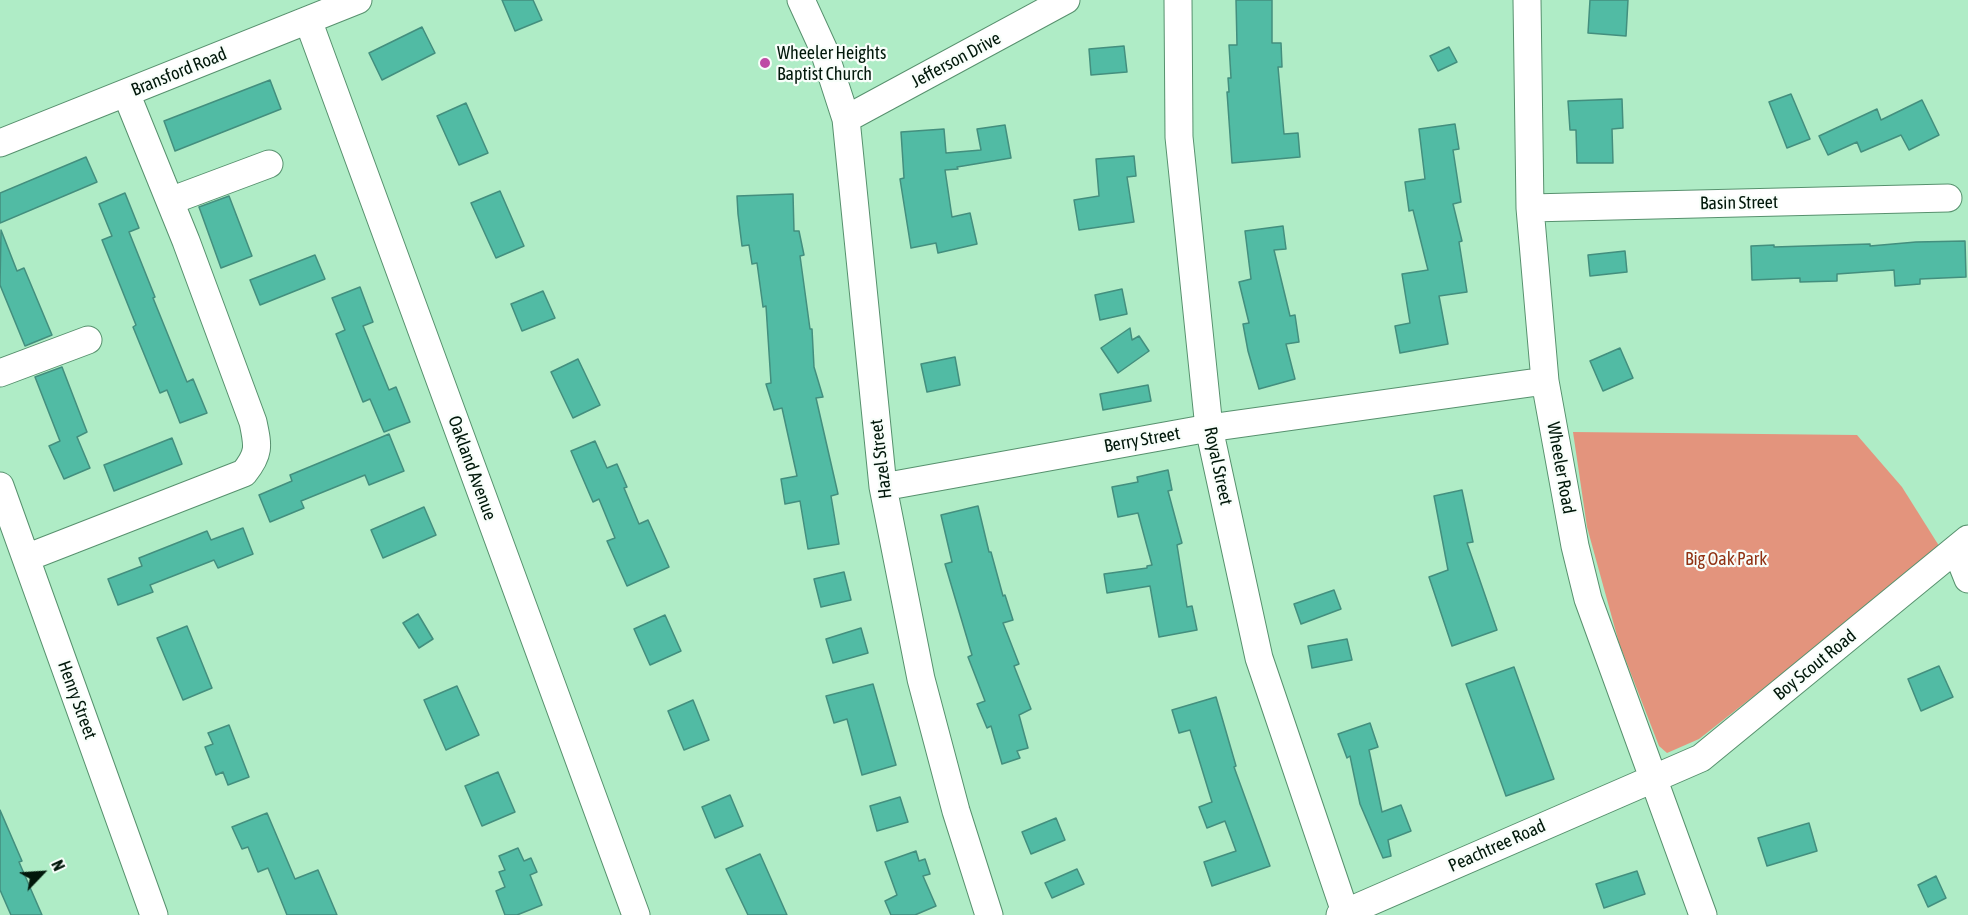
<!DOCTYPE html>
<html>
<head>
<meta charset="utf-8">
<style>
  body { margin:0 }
  #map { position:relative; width:1968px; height:915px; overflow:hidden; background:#afecc6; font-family:"Asap Condensed",sans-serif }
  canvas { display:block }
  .north { position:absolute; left:12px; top:843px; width:60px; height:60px; -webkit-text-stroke:4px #f8fefa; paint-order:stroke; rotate:65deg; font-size:16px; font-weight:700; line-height:24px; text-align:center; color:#01170a }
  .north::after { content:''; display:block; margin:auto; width:21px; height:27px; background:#01170a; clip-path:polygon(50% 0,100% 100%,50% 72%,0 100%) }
</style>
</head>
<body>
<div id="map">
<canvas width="1968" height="915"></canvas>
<div class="north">N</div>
</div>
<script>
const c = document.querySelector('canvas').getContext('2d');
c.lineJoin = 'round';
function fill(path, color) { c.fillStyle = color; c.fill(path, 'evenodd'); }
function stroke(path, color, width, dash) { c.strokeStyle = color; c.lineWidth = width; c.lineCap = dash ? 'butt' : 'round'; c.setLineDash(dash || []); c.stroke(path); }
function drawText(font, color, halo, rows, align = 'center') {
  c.font = font + ' "Asap Condensed",sans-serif'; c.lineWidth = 4.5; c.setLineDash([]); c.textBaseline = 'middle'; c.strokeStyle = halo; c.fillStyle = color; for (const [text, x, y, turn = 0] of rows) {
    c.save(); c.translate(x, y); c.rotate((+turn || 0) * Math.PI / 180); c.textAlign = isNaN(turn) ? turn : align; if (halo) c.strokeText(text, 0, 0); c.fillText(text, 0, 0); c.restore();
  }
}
fill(new Path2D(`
  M1573 432 1857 435 1902 487 1941 549 1699 739 1667 753 1659 746 1619 643 1587 527Z`), '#e3947d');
const building = new Path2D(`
  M502 0H533L542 20 515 31Z
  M1236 0H1272V43H1281L1282 67H1278L1284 134 1298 133 1300 157 1232 163 1227 92H1229L1228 78H1231L1229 45H1237Z
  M1590 0H1628L1626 36 1588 33Z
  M422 27 435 53 382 80 369 53Z
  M1124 46 1127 72 1091 75 1089 49Z
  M1449 47 1457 62 1438 71 1430 56Z
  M270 80 281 109 175 151 164 121Z
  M1791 94 1810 139 1787 148 1769 102Z
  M1622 99 1623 128 1612 129 1613 163H1577L1576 130H1570L1568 101Z
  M1922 100 1939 135 1909 150 1901 135 1861 152 1857 142 1828 155 1819 136 1877 109 1881 120Z
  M466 103 488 153 459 165 437 116Z
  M1455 124 1459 149 1453 150 1461 202 1453 204 1462 241 1459 242 1467 292 1439 296 1448 344 1400 353 1395 326 1410 323 1402 274 1428 270 1413 210 1409 211 1405 182 1425 179 1419 129Z
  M1005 125 1011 158 957 167 958 169 945 170 952 217 970 213 977 244 938 253 936 243 911 248 900 179 904 178 901 132 944 129 946 153 981 150 977 129Z
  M1134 156 1136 176 1127 177 1134 222 1079 230 1074 200 1099 196 1096 159Z
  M86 157 97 182 0 223V193Z
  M500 191 524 246 496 258 471 203Z
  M125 193 139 228 129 232 155 297 153 298 187 382 193 379 207 413 180 423 167 390 160 393 133 327 136 325 102 240 112 236 99 204Z
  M793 194 794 231H799L804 255 800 256 810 329H812L814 367 823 397 816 398 838 494 831 496 839 544 808 549 800 501 785 504 781 479 797 476 782 408 774 410 766 384 771 383 766 306 763 307 757 263 752 264 749 245 742 246 738 214 737 196Z
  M229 196 252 256 221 268 199 207Z
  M1283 226 1286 249 1274 250 1290 316 1295 315 1299 342 1286 344 1295 379 1259 389 1248 351 1243 324 1249 323 1239 282 1251 279 1245 231Z
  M1 230 17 271 24 268 52 335 25 346 0 285Z
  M1965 241 1966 277 1920 279V284L1895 286 1894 270 1837 274V281L1800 282V278L1752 280 1751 246 1774 245V247L1870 244V246L1916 242Z
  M1625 251 1627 272 1590 276 1588 255Z
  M315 255 325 279 260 305 250 280Z
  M360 287 373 322 363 326 389 390 396 387 410 422 384 432 370 399 363 402 336 334 345 330 332 298Z
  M1122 289 1127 314 1100 320 1095 295Z
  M543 291 555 318 522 331 511 304Z
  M1130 328 1132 340 1139 336 1149 351 1118 373 1101 348Z
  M1620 348 1633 378 1603 391 1590 361Z
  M955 357 960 385 927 392 921 364Z
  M578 359 600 405 573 418 551 372Z
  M62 367 87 432 77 437 90 468 64 479 49 446 60 441 35 377Z
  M1148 385 1151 401 1103 410 1100 394Z
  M389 434 404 471 369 485 365 475 301 501 304 508 270 522 259 495 292 481 290 475Z
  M172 438 182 464 114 491 104 465Z
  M595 441 607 468 617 464 627 487 624 488 639 524 648 520 669 567 627 586 607 541 615 538 599 499 593 502 571 451Z
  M1168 470 1172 490 1168 491 1182 543 1177 545 1187 607 1192 606 1197 630 1159 637 1150 586 1107 593 1104 574 1147 568V566L1152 565 1138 513 1118 517 1112 487 1138 482 1137 477Z
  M1462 490 1473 542 1467 543 1497 630 1452 646 1429 577 1448 570 1434 496Z
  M978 506 989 552H991L1003 596 1005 595 1013 620 1003 623 1019 664 1014 666 1031 709 1019 715 1028 748 1017 751 1020 758 1002 764 991 726 987 728 977 704 985 701 968 657 972 655 945 564 952 562 941 515Z
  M424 507 436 535 383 558 371 530Z
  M243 528 253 554 218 568 214 560 150 585 153 592 118 605 108 579 142 566 139 558 207 531 211 540Z
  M844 572 851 600 821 607 814 579Z
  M1334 590 1341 609 1301 624 1294 604Z
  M418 614 433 639 419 648 403 623Z
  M665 615 681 651 650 665 634 629Z
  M187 626 212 688 183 700 157 638Z
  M861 628 868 653 833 663 826 639Z
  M1347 639 1352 660 1312 668 1308 646Z
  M1939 666 1953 697 1921 711 1908 679Z
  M1514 667 1554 779 1506 796 1466 684Z
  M873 684 896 765 862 775 847 719 834 723 826 696Z
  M457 686 479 735 446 750 424 700Z
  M1216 697 1236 766 1234 767 1270 866 1212 886 1204 862 1236 851 1225 821 1207 828 1199 807 1212 802 1190 730 1179 733 1172 710Z
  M693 700 709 740 684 750 668 711Z
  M1370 723 1378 747 1369 750 1382 812 1401 805 1411 831 1388 840 1391 856 1383 858 1360 804 1350 756 1347 758 1338 734Z
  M229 725 249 777 228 785 223 772 216 775 205 747 213 744 208 733Z
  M498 772 515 812 482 826 465 786Z
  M730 795 743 826 715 838 702 807Z
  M900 797 908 822 877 831 870 806Z
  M0 810 22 861 19 862 42 915H11L0 890Z
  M267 813 295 879 318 870 337 915H287L268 868 258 872 248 847 242 849 232 827Z
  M1056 818 1065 840 1031 854 1022 832Z
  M1809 823 1817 851 1767 866 1758 838Z
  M518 848 524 861 531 858 537 872 530 875 542 905 517 915H505L496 891 505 887 499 872 505 870 499 856Z
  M916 851 919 861 925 859 930 874 923 876 936 906 915 915H891L885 901 897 895 885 862Z
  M760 854 787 915H748L726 869Z
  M1077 869 1084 884 1052 898 1045 883Z
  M1637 871 1645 894 1604 908 1596 884Z
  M1936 876 1946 898 1928 907 1918 885Z`);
fill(building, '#51bba4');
stroke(building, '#438f7e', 1.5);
const minor = new Path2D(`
  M801 0 823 48 846 119 883 487 921 679 956 811 989 915
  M1178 0 1179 137 1209 428 1259 658 1346 915
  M1527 0 1530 208 1545 381 1575 546 1588 599 1703 915
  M308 20 636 915
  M846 119 1066 0
  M0 143 358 0
  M170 201 269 164
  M1530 208 1948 198
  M0 373 88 340
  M0 486 154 915
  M883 487 1209 428 1545 381
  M1956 549 1968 579
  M26 558 244 473C260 453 258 446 253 422L186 241 126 93
  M1340 915 1701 758 1968 539`);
stroke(minor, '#57916e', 29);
stroke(minor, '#fff', 27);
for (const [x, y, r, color] of [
  [765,63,6,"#be4ba5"]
]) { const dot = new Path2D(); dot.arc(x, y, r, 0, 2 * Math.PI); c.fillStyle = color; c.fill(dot); stroke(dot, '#f8fefa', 2); }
drawText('18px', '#01170a', '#f8fefa', [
  ["Wheeler Heights",777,53],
  ["Baptist Church",777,74]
], 'left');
drawText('18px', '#01170a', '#f8fefa', [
  ["Jefferson Drive",956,60,-28],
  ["Bransford Road",179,72,-22],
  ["Basin Street",1739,203,-1],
  ["Berry Street",1142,440,-10],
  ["Hazel Street",881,459,-97],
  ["Royal Street",1218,466,78],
  ["Oakland Avenue",472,468,70],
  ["Wheeler Road",1561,468,80],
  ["Boy Scout Road",1815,665,-39],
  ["Henry Street",77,700,70],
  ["Peachtree Road",1497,846,-24]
]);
drawText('18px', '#903214', '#f8fefa', [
  ["Big Oak Park",1726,559]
]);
</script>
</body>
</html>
